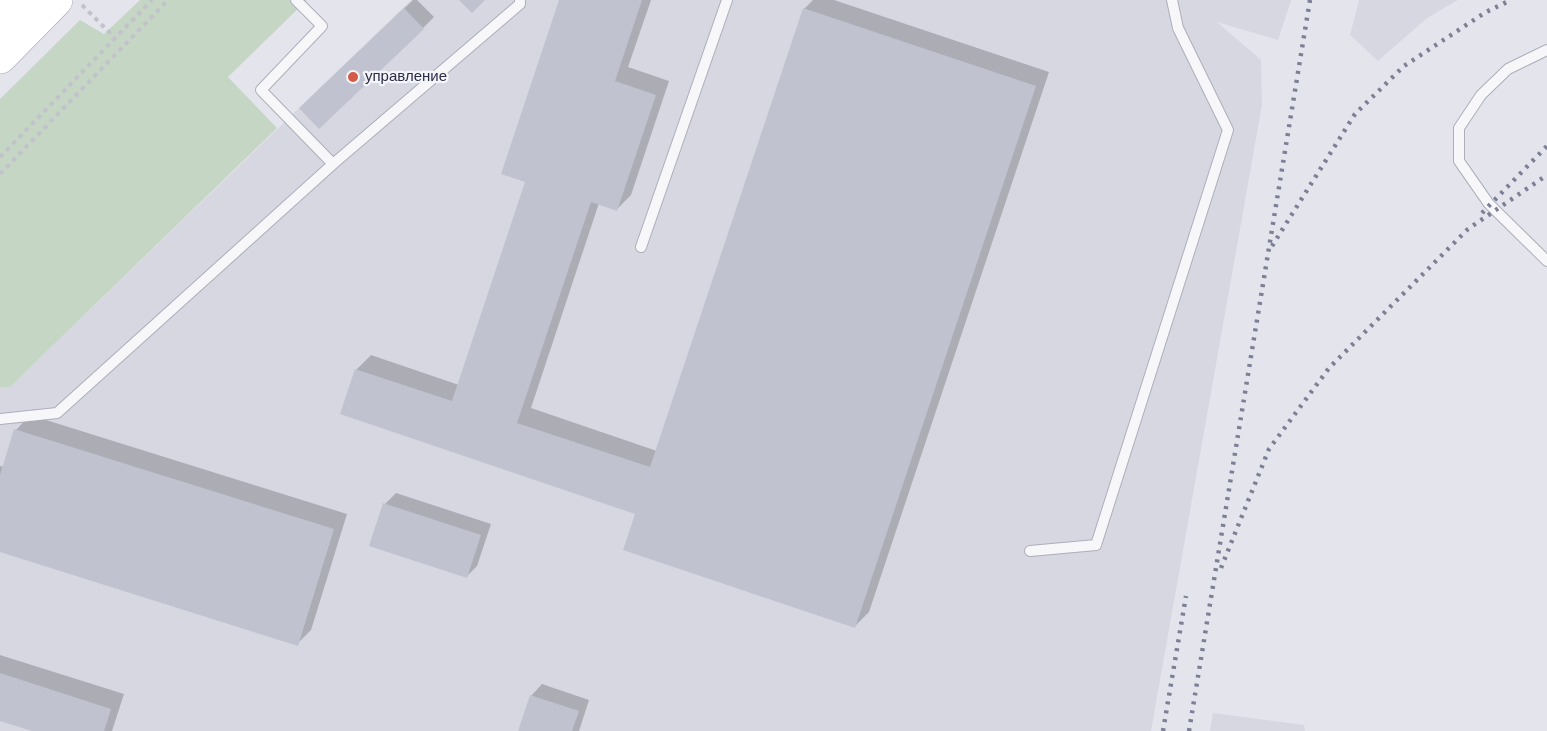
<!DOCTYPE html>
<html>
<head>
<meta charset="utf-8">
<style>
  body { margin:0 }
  canvas { display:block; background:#e4e5ec }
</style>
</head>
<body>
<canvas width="1547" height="731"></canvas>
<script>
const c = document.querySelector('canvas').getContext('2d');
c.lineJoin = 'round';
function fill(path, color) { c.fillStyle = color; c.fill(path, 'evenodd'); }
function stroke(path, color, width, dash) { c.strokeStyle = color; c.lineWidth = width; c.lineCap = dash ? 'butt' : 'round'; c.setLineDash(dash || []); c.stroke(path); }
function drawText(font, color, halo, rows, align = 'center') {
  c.font = font + ' "Work Sans",sans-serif'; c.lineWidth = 4.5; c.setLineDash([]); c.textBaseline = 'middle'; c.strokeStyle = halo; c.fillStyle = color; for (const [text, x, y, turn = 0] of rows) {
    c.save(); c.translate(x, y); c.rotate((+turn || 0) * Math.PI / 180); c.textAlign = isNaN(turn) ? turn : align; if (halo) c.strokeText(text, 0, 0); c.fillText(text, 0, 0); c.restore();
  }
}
fill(new Path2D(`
  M411 0H1291L1278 40 1217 22 1261 60 1262 105 1151 731H0V387H10Z
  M1359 0H1458L1427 18 1378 61 1350 35Z
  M1213 713 1304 725 1305 731H1210Z`), '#d6d7e1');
fill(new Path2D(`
  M140 0H307L228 77 277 128 10 387H0V99L80 20 104 34Z`), '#c5d6c5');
fill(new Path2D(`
  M413 0H417L434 17 423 28 301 108Z
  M560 0H651L628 67 669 81 631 195 617 209 599 203 531 408 657 451 804 9 813 0H834L1049 72 869 612 855 626 637 513 342 413 357 369 371 355 459 385 527 181Z
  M30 415 347 514 311 630 297 644 0 551V466L4 467 16 430Z
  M396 493 491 524 477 566 466 577 385 504Z
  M0 655 124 694 112 731H37L0 719Z
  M542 684 589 700 579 731H520L531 696Z`), '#0003');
fill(new Path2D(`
  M459 0H485L472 13Z
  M559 0H642L615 81 656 95 617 211 591 202 517 423 650 467 803 8 1036 86 855 628 623 550 635 514 340 414 355 369 452 401 525 182 501 174Z
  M404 8 424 29 319 129 299 108Z
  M14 429 334 529 298 646 0 552V475Z
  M383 503 481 535 467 578 369 546Z
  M0 673 111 709 104 731H32L0 721Z
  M530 695 579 711 572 731H518Z`), '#c1c2cf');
const service = new Path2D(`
  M296 0 322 26 261 90 333 164
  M1547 50 1508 69 1481 95 1459 128V161L1489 204 1547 261
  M641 247 727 0
  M0 419 57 413 333 164 520 4V0
  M1030 551 1096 545 1228 130 1178 28 1172 0`);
const primary = new Path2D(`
  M0 19 19 0
  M0 57 56 0`);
stroke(service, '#acaeba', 12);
stroke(primary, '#a3a5b8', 34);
stroke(new Path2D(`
  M82 5 114 37
  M0 157 152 0
  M0 174 168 0`), '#c2c2cb', 4, [4.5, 4.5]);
stroke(service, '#f7f7fa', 10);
stroke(primary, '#fff', 33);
stroke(new Path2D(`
  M1482 213 1547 146
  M1272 246 1355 114 1404 66 1486 12 1511 0
  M1221 568 1269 449 1329 368 1468 229 1547 175
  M1163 731 1186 596
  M1189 731 1310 0`), '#7d7f96', 4.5, [3, 6]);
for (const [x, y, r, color] of [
  [353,77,6,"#d35b47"]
]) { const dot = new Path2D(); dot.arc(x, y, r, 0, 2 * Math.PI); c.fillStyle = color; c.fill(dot); stroke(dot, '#f4f5f9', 2); }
drawText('15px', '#2b2c45', '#f4f5f9', [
  ["управление",365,77]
], 'left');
</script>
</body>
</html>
